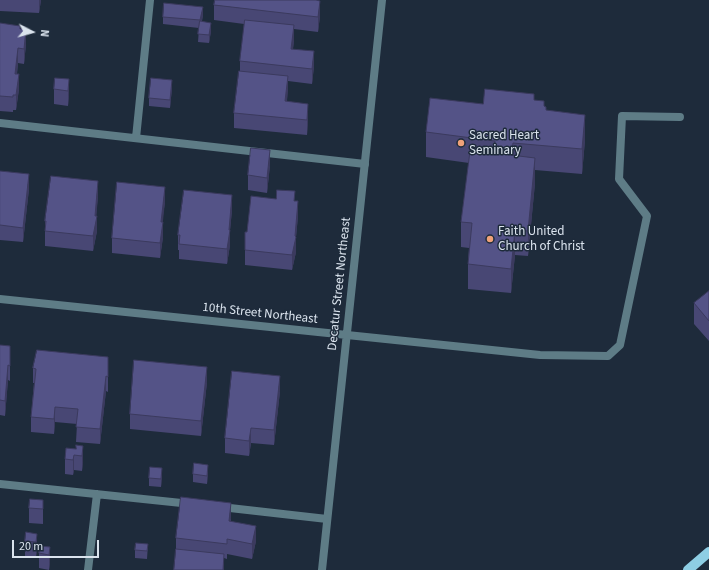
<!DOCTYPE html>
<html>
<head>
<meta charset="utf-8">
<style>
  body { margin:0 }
  #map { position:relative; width:709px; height:570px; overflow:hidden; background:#1e2b3b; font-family:"Source Sans 3",sans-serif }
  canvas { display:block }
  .north { position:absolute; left:12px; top:12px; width:40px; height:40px; -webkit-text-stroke:3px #1e2b3b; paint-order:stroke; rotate:96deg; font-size:11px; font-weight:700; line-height:16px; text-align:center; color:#dae3ed }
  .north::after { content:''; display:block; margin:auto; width:14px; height:18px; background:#dae3ed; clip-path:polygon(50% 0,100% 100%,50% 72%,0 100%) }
  .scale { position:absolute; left:12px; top:540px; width:87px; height:18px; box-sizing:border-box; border:2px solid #dae3ed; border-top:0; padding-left:5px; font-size:12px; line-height:14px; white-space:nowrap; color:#dae3ed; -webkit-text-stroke:3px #1e2b3b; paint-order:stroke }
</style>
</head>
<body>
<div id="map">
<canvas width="709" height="570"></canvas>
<div class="north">N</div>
<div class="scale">20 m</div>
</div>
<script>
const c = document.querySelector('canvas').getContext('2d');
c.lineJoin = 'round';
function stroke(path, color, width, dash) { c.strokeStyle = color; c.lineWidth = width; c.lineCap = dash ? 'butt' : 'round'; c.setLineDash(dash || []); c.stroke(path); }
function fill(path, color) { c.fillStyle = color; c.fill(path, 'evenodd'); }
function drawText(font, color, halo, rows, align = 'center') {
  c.font = font + ' "Source Sans 3",sans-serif'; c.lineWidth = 3; c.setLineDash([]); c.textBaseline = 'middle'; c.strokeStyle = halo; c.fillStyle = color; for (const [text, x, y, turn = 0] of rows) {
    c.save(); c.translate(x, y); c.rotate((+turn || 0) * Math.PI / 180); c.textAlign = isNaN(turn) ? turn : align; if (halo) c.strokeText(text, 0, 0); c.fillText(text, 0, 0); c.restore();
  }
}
stroke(new Path2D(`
  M0 123 365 164
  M136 138 150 0
  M347 335 540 355 608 356 620 345 647 216 619 179 622 116 680 117
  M0 484 191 504
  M221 507 327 519
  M88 570 97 494`), '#5e7c86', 8);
stroke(new Path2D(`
  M0 299 347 335
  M322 570 382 0`), '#5e7c86', 8);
stroke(new Path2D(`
  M688 570 709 552`), '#8ecee4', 10);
fill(new Path2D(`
  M0 0H41L39 13 0 11Z
  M214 5 320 16 318 32 294 29V40L293 49 314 66 312 84 288 81 287 101 308 119 307 135 234 128V113L240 72V61L244 24 214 20Z
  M203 15 202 21 211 31 209 43 198 42 199 28 163 24V17Z
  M0 23 20 29 26 44 24 64 18 63 17 74 19 89 16 110H13V112L0 111Z
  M69 79V94L68 106 54 104V89Z
  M172 88 170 108 149 106V98Z
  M534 100 544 107 546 111 585 140 582 174 535 170V183L528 256 515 255 511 293 468 289V264L469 248 461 247V222L469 163 426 157V132L483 104Z
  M270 165 267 193 248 190V175Z
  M0 171 29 189 23 242 0 240Z
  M98 196 96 216 97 231 93 251 45 246V221Z
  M276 199 295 201 298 216 296 237V252L292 270 245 265V250L247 232Z
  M165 202 162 222 163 237 160 258 112 253V238Z
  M232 210 230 230V245L227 264 179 259V250H178V235Z
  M709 291V341L694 324V303Z
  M0 345 10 346V381L8 380 5 416 0 415Z
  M33 368 108 372V392L106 391 100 444 76 442 77 424 55 422 54 434 31 432V417L34 383H33Z
  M207 382 201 436 130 429V414Z
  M280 391 274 445 251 443 249 456 225 453V438Z
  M83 446V461L82 471 74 470 73 475 65 474V459L76 449Z
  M208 472 207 484 193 482V474Z
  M162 476 161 487 149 486V478Z
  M43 500V524L29 523V508Z
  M231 518V521L256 541 252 559 227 554V559L224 558 176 549V538Z
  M37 534V549L36 557 25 556V541Z
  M148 544 147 559 135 558V550Z
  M50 547V562L49 570 39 568V553Z`), '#484774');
fill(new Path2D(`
  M39 0H41L39 13Z
  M320 1V16L318 32V17Z
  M203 7V15L200 28V20Z
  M211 23V31L209 43V35Z
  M294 25V40L291 64V49Z
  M26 29V44L24 64V49Z
  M18 48V63L15 89V74Z
  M314 51V66L312 84V69Z
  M19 74V89L16 110V95Z
  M288 76V91L285 116V101Z
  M69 79V94L68 106V91Z
  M172 80V88L170 108V100Z
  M308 104V119L307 135V120Z
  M585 115V140L582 174V149Z
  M513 143V168L511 155Z
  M270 150V165L267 193V178Z
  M535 158V183L528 256V231Z
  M29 174V189L23 242V228Z
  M98 181V196L96 221 97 216V231L93 251V236Z
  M165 187V202L162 230 163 222V237L160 258V243L161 222Z
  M232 195V210L230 231V230V245L227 264V249Z
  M298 201V216L296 237V252L292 270V255Z
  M515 230V255L511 293V269Z
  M8 365V380L5 416V401Z
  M207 367V382L201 436V421Z
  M106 376V391L100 444V429Z
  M280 376V391L274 445V430Z
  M55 407V422L54 434V419Z
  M251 428V443L249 456V441Z
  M83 446V461L82 471V456Z
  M74 455V470L73 475V460Z
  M208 465V472L207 484V476Z
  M162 468V476L161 487V479Z
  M231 503V518L229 536V521Z
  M256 526V541L252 559V544Z
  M37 534V549L36 557V542Z
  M50 547V562L49 570V555Z
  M224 554V570H223Z`), '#3b3a5e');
const building = new Path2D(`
  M215 0H316L320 1 318 17 214 5Z
  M164 3 203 7 200 20 163 17Z
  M245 20 294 25 291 49 314 51 312 69 240 61Z
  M200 21 211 23 209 35 198 34Z
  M0 23 20 26V29H26L24 49 18 48 15 74H19L16 95H13V97L0 96Z
  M239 71 288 76 285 101 308 104 307 120 234 113Z
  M55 78 69 79 68 91 54 89Z
  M151 78 172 80 170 100 149 98Z
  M485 89 534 94V100L544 101V106L546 107V110L585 115 582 149 513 143 511 155 535 158 528 231 515 230 511 269 468 264 472 223 461 222 470 151 494 153 495 141 426 132 430 98 483 104Z
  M251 148 270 150 267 178 248 175Z
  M0 171 29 174 23 228 0 225Z
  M51 176 98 181 95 216H97L93 236 45 231 46 221H45Z
  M117 182 165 187 161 222H163L160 243 112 238Z
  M184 190 232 195 229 230H230L227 249 179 244 180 235H178Z
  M277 190 295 191 294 201H298L295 236 296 237 292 255 245 250V232H247L251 196 276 199Z
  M709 291V321L694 303Z
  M0 345 10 346V366L8 365 5 401 0 400Z
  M37 350 108 357V377L106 376 100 429 76 427 78 409 55 407 54 419 31 417 36 369 33 368Z
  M134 360 207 367 201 421 130 414Z
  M232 371 280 376 274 430 251 428 249 441 225 438Z
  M76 445 83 446 82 456 74 455 73 460 65 459 66 448 76 449Z
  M194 463 208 465 207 476 193 474Z
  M150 467 162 468 161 479 149 478Z
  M181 497 231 503 229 521 256 526 252 544 227 539V544L176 538Z
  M30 499 43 500V509L29 508Z
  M26 532 37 534 36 542 25 541Z
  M136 543 148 544 147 551 135 550Z
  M40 546 50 547 49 555 39 553Z
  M176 549 224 554 223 570H174Z`);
fill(building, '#545387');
stroke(building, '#3b3a5e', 1);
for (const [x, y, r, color] of [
  [461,143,4,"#f0a279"],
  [490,239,4,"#f0a279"]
]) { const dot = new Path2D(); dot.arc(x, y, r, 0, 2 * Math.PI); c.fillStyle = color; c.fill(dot); stroke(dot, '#1e2b3b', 1.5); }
drawText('13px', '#dae3ed', '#1e2b3b', [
  ["Sacred Heart",469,136],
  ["Seminary",469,151],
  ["Faith United",498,232],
  ["Church of Christ",498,247]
], 'left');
drawText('13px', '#dae3ed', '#1e2b3b', [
  ["Decatur Street Northeast",340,284,-84],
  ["10th Street Northeast",260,314,6]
]);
</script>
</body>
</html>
